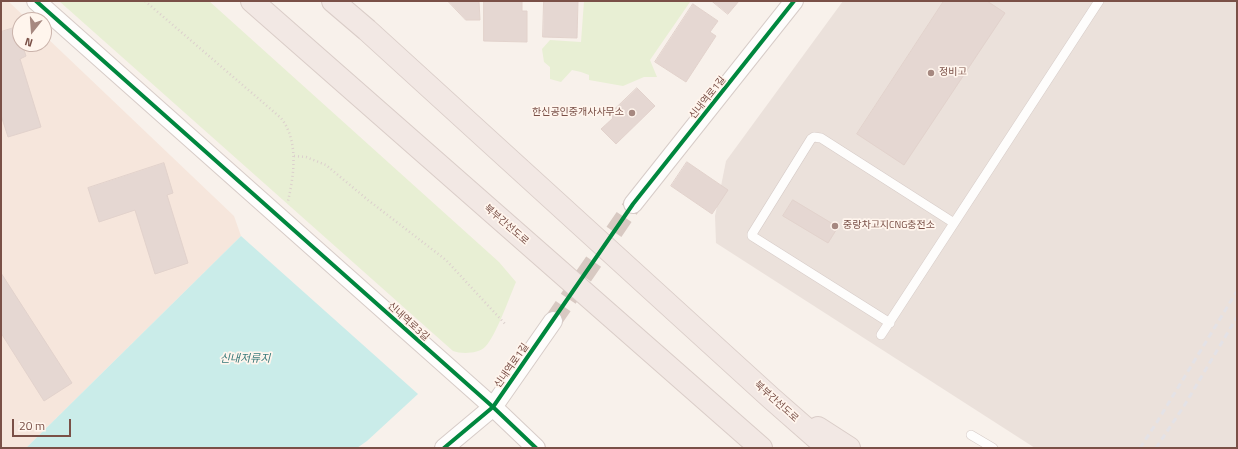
<!DOCTYPE html>
<html>
<head>
<meta charset="utf-8">
<style>
  body { margin:0 }
  #map { position:relative; width:1238px; height:449px; overflow:hidden; background:#f8f1eb; font-family:"Titillium Web",sans-serif }
  canvas { display:block }
  .frame { position:absolute; inset:0; border:2px solid #7a5047; pointer-events:none }
  .north { position:absolute; left:12px; top:12px; width:40px; height:40px; box-sizing:border-box; background:#fff5ed; border:1px solid #cab3ab; border-radius:50%; rotate:197deg; font-size:11px; font-weight:700; line-height:16px; text-align:center; color:#7a5047 }
  .north::after { content:''; display:block; margin:auto; width:14px; height:18px; background:#a68880; clip-path:polygon(50% 0,100% 100%,50% 72%,0 100%) }
  .scale { position:absolute; left:12px; top:419px; width:59px; height:18px; box-sizing:border-box; border:2px solid #7a5047; border-top:0; padding-left:5px; font-size:12px; line-height:14px; white-space:nowrap; color:#7a5047; -webkit-text-stroke:3px #fff5ed; paint-order:stroke }
</style>
</head>
<body>
<div id="map">
<canvas width="1238" height="449"></canvas>
<div class="frame"></div>
<div class="north">N</div>
<div class="scale">20 m</div>
</div>
<script>
const c = document.querySelector('canvas').getContext('2d');
c.lineJoin = 'round';
function fill(path, color) { c.fillStyle = color; c.fill(path, 'evenodd'); }
function stroke(path, color, width, dash) { c.strokeStyle = color; c.lineWidth = width; c.lineCap = dash ? 'butt' : 'round'; c.setLineDash(dash || []); c.stroke(path); }
function drawText(font, color, halo, rows, align = 'center') {
  c.font = font + ' "Titillium Web","Noto Sans KR",sans-serif'; c.lineWidth = 3.5; c.setLineDash([]); c.textBaseline = 'middle'; c.strokeStyle = halo; c.fillStyle = color; for (const [text, x, y, turn = 0] of rows) {
    c.save(); c.translate(x, y); c.rotate((+turn || 0) * Math.PI / 180); c.textAlign = isNaN(turn) ? turn : align; if (halo) c.strokeText(text, 0, 0); c.fillText(text, 0, 0); c.restore();
  }
}
fill(new Path2D(`
  M1 1H8L28 20H20V44H44V35L234 216 241 236 26 448H1Z`), '#f6e6dc');
fill(new Path2D(`
  M843 1H1237V448H1035L716 243 715 216 726 161Z`), '#ebe1db');
fill(new Path2D(`
  M59 1H209L499 262 516 282C509 298 496 336 485 347 478 354 461 354 453 351Z
  M584 1H689L690 2 650 60 657 77H644L623 86 589 80V75L581 72 572 70 561 82 550 79V67L544 62 542 49 550 40 581 42Z`), '#e8efd4');
fill(new Path2D(`
  M241 236 418 394 367 441 357 448H26Z`), '#caece9');
const building = new Path2D(`
  M448 1H479L480 20H466Z
  M484 1H522V11H527V42L484 41Z
  M544 1H578L577 38 543 37Z
  M712 1H739L728 14Z
  M944 1H987L1005 13 904 165 857 134Z
  M693 4 718 21 710 32 716 36 686 82 655 62Z
  M17 27 20 37V44H22L26 56 20 59 41 127 8 137 1 115V32Z
  M637 88 655 106 616 144 601 129 613 118 610 114Z
  M687 162 728 190 712 214 671 186Z
  M164 163 173 193 167 195 188 263 155 274 135 210 99 222 88 188Z
  M793 200 838 227 828 243 783 216Z
  M1 273 72 383 44 401 1 333Z`);
fill(building, '#e5d7d2');
stroke(building, '#e2d2cc', 1);
stroke(new Path2D(`
  M553 321 633 204`), '#d8c9c2', 18, [18, 9]);
const service = new Path2D(`
  M890 323 752 236V234L811 139 814 137 821 138 954 223
  M881 335 1099 1
  M971 435 993 448`);
const minor = new Path2D(`
  M36 1 493 407 536 448
  M633 204 794 1
  M444 448 493 407 553 321`);
const trunk = new Path2D(`
  M252 1 761 448
  M333 1 367 30 771 398 828 448
  M818 428 849 448`);
stroke(service, '#d7ccc8', 10);
stroke(minor, '#d7ccc8', 20);
stroke(trunk, '#dacdc8', 24);
stroke(new Path2D(`
  M145 1 281 118C299 141 294 175 288 201
  M294 156 306 157 326 165 368 200 446 260 506 325`), '#dcd0cd', 2.5, [1, 3]);
stroke(service, '#fefdfc', 9);
stroke(minor, '#fefdfc', 18);
stroke(trunk, '#f2e8e4', 22);
stroke(new Path2D(`
  M1140 448 1157 422 1237 291
  M1156 448 1184 406 1237 317`), '#e4e2e6', 3, [6, 4]);
stroke(new Path2D(`
  M36 1 493 407 536 448
  M444 448 493 407 633 204 794 1`), '#00873e', 4);
for (const [x, y, r, color] of [
  [931,73,4,"#a68880"],
  [632,113,4,"#a68880"],
  [835,226,4,"#a68880"]
]) { const dot = new Path2D(); dot.arc(x, y, r, 0, 2 * Math.PI); c.fillStyle = color; c.fill(dot); stroke(dot, '#fff5ed', 1.5); }
drawText('10px', '#7a5047', '#fff5ed', [
  ["정비고",939,73],
  ["한신공인중개사사무소",624,113,"right"],
  ["중랑차고지CNG충전소",843,226]
], 'left');
drawText('10px', '#7a5047', '#fff5ed', [
  ["신내역로1길",708,98,-51],
  ["북부간선도로",506,225,41],
  ["신내역로3길",408,322,42],
  ["신내역로1길",512,366,-55],
  ["북부간선도로",776,402,42]
]);
drawText('italic 11px', '#377979', '#fff5ed', [
  ["신내저류지",245,359]
]);
</script>
</body>
</html>
